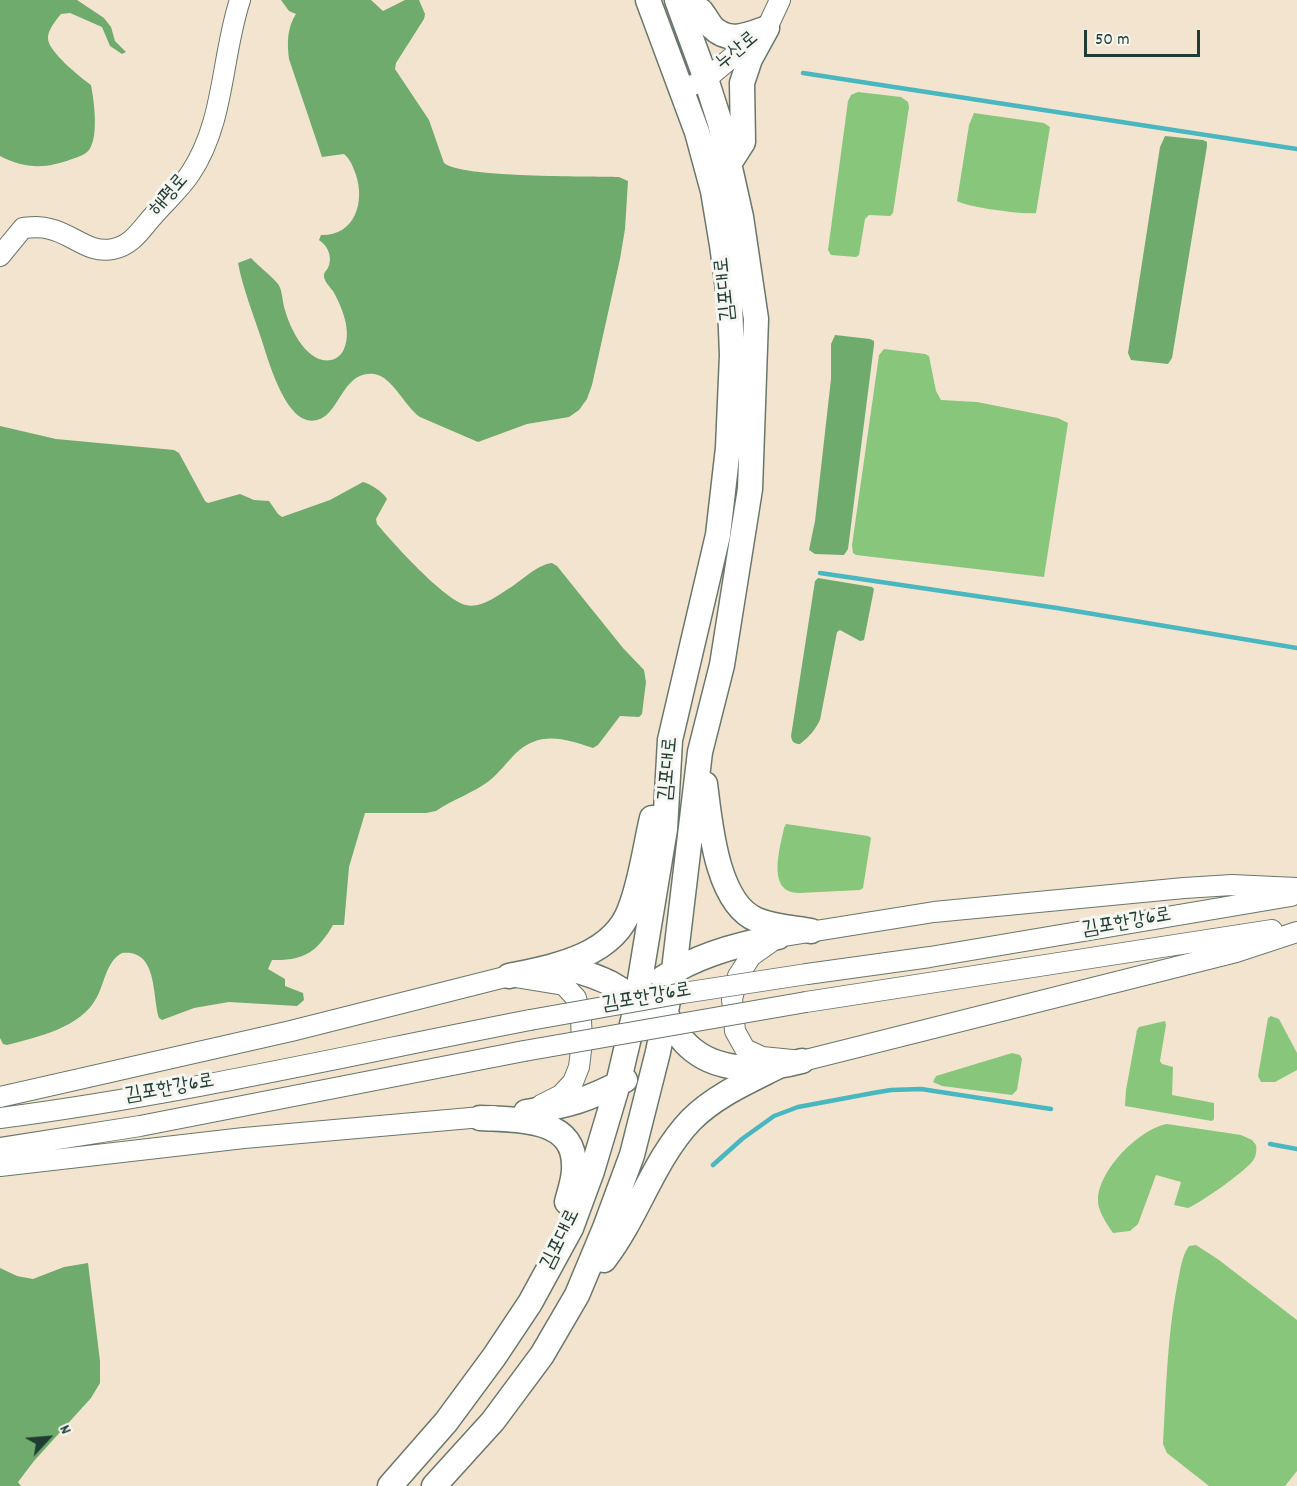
<!DOCTYPE html>
<html>
<head>
<meta charset="utf-8">
<style>
  body { margin:0 }
  #map { position:relative; width:1297px; height:1486px; overflow:hidden; background:#f3e4cf; font-family:Dekko,sans-serif }
  canvas { display:block }
  .north { position:absolute; left:18px; top:1408px; width:60px; height:60px; -webkit-text-stroke:4px #f6f6f2; paint-order:stroke; rotate:64deg; font-size:16px; font-weight:700; line-height:24px; text-align:center; color:#1f3d34 }
  .north::after { content:''; display:block; margin:auto; width:21px; height:27px; background:#1f3d34; clip-path:polygon(50% 0,100% 100%,50% 72%,0 100%) }
  .scale { position:absolute; left:1084px; top:30px; width:116px; height:27px; box-sizing:border-box; border:3px solid #1f3d34; border-top:0; padding-left:8px; font-size:18px; line-height:21px; white-space:nowrap; color:#1f3d34; -webkit-text-stroke:4px #f6f6f2; paint-order:stroke }
</style>
</head>
<body>
<div id="map">
<canvas width="1297" height="1486"></canvas>
<div class="north">N</div>
<div class="scale">50 m</div>
</div>
<script>
const c = document.querySelector('canvas').getContext('2d');
c.lineJoin = 'round';
function fill(path, color) { c.fillStyle = color; c.fill(path, 'evenodd'); }
function stroke(path, color, width, dash) { c.strokeStyle = color; c.lineWidth = width; c.lineCap = dash ? 'butt' : 'round'; c.setLineDash(dash || []); c.stroke(path); }
function drawText(font, color, halo, rows, align = 'center') {
  c.font = font + ' Dekko,"Poor Story",sans-serif'; c.lineWidth = 6; c.setLineDash([]); c.textBaseline = 'middle'; c.strokeStyle = halo; c.fillStyle = color; for (const [text, x, y, turn = 0] of rows) {
    c.save(); c.translate(x, y); c.rotate((+turn || 0) * Math.PI / 180); c.textAlign = isNaN(turn) ? turn : align; if (halo) c.strokeText(text, 0, 0); c.fillText(text, 0, 0); c.restore();
  }
}
fill(new Path2D(`
  M858 92 901 97 908 102 909 107 893 213 890 216 869 215 865 219 859 255 856 257 831 255 828 250 848 101 851 95Z
  M974 113 1044 123 1050 127 1036 213C1025 215 966 207 957 201L969 125Z
  M884 349 925 354 929 356 936 391 941 400 977 402 1058 418 1068 423 1044 577 856 555 853 553 852 545 879 355Z
  M786 824 868 836 871 838 863 888 860 890 799 893C766 893 780 848 784 828Z
  M1271 1016 1279 1019 1297 1053V1070L1275 1082H1261L1258 1076 1268 1018Z
  M1165 1021 1166 1025 1160 1061 1162 1064 1173 1067 1172 1095 1214 1103V1119L1212 1121 1125 1106 1126 1090 1137 1030 1139 1027Z
  M1012 1053 1020 1055 1022 1059 1017 1090 1012 1095 942 1086 933 1082 936 1076Z
  M1167 1124 1241 1135 1252 1140 1256 1145C1257 1151 1256 1158 1251 1163 1241 1174 1202 1202 1188 1208L1174 1205 1181 1182 1156 1175 1138 1224 1130 1231 1113 1233C1107 1224 1097 1210 1098 1199 1099 1170 1139 1129 1167 1124Z
  M1196 1245 1219 1260 1297 1320V1471L1285 1486H1209L1167 1453 1163 1444C1166 1391 1167 1339 1177 1286 1180 1273 1181 1257 1189 1246Z`), '#88c67c');
fill(new Path2D(`
  M0 0H77L104 18 111 27 115 41 126 52 122 54 110 46 102 27 70 13 61 14C56 20 47 31 48 39 49 52 80 77 91 85 94 101 99 136 89 150 85 155 78 157 72 159 46 169 25 169 0 156Z
  M281 0H371L383 11 405 0H419L425 14 424 19 396 63 395 69 429 120 444 163C460 178 590 176 619 177L628 181 625 229 620 259 592 385 587 399 579 410 569 417 527 424 478 442 420 417C405 407 392 376 374 374 344 370 340 411 320 419 287 433 268 358 261 338 253 313 243 289 238 263L251 258C259 267 271 275 278 284 283 291 282 302 285 310 290 329 308 365 331 360 337 359 342 354 344 349 352 331 342 307 333 291 330 287 324 281 324 276 324 272 326 271 328 268 333 257 328 246 319 240L321 235C355 236 365 202 356 175 353 167 351 160 344 154L322 157 289 59C287 43 287 28 296 14L289 11Z
  M1165 136 1203 140 1207 142V146L1172 358 1168 364 1131 360 1128 353 1160 147Z
  M835 335 870 339 874 341V345L848 549 844 555 815 554 809 550 815 521 831 379V344Z
  M0 426 56 439 174 450 179 453 205 501 208 503 240 494 254 500 269 501 278 514 282 517 330 500 363 482C371 484 383 492 387 499L376 519 377 524C392 542 444 600 466 605 480 609 497 596 508 589 522 581 536 565 552 563L557 566 623 648 644 670 646 682 642 714 639 717 620 716 598 745 593 748C565 739 540 730 515 754 506 763 499 773 489 781 473 793 452 800 436 811L426 813H365L349 867 344 925H333C317 952 304 961 272 960L268 969 285 979V986L303 993 304 1000 297 1006 229 1002 194 1008 162 1020 159 1018C152 995 158 949 122 953 106 962 105 982 97 997 81 1028 37 1037 7 1045L3 1044 0 1038Z
  M818 578 872 587 874 589 864 640 860 641 840 630 837 632 820 720C815 730 809 737 800 744 794 744 792 742 791 736L815 581Z
  M88 1263 100 1361V1383L91 1398 34 1461 18 1482 21 1486H0V1268L17 1276 33 1279 64 1267Z`), '#6eab6c');
stroke(new Path2D(`
  M803 73 1297 149
  M820 573 1057 608 1297 648
  M1270 1144 1297 1149
  M713 1165 742 1139 774 1116 798 1107 873 1093 891 1090 921 1089 1051 1109`), '#48b7bf', 4.5);
const minor = new Path2D(`
  M682 90 706 79 767 28 780 0
  M0 256 23 228C32 227 41 226 50 229 73 234 88 254 113 249 133 245 141 229 154 215 166 201 180 189 190 174 225 122 221 58 240 0
  M1297 888 1232 885 1184 888 934 912 778 937 751 956 738 976 732 999 735 1031 745 1049 762 1057 802 1061 1236 952 1297 932
  M807 974 930 957 1291 896
  M806 1002 1272 930
  M0 1097 291 1031 509 976 564 985 576 998 581 1020 582 1042 579 1067 573 1082 561 1095 541 1105
  M0 1118C178 1095 354 1054 530 1020
  M0 1148 140 1126 524 1051
  M0 1166 244 1138 493 1116`);
const major = new Path2D(`
  M679 0C686 3 695 6 701 11 705 16 708 22 712 27 729 44 748 35 767 28
  M729 164 743 142 742 83 750 59 767 28
  M705 784C710 822 716 903 757 920 774 927 793 928 811 931
  M559 965C594 976 620 981 644 1012
  M509 976C552 967 613 957 630 909 641 881 645 848 652 818
  M663 978C697 955 738 944 778 937
  M663 1008C671 1024 679 1039 693 1050 723 1074 768 1070 802 1061
  M526 1112C566 1106 589 1100 625 1080
  M480 1118C513 1120 574 1116 574 1165 575 1177 570 1190 567 1202
  M604 1260C638 1216 653 1160 691 1120 715 1096 747 1082 777 1067
  M390 1486 446 1422 494 1357 530 1303 571 1228 592 1171 618 1084 634 1016 665 829 670 740 718 535 728 448 732 355 730 304 722 245 713 191 697 132 648 0
  M434 1486 493 1421 542 1355 577 1295 605 1228 632 1155 658 1052 674 970 700 752 722 665 750 489 756 319 741 217 720 123 706 79 677 0`);
stroke(minor, '#69776a', 22);
stroke(major, '#69776a', 27);
stroke(minor, '#fff', 20);
stroke(major, '#fff', 24);
const minorBridge = new Path2D(`
  M530 1020 683 993 807 974
  M524 1051 806 1002`);
stroke(minorBridge, '#69776a', 22, []);
stroke(minorBridge, '#fff', 20);
drawText('20px', '#1f3d34', '#f6f6f2', [
  ["누산로",738,52,-40],
  ["해평로",170,196,-49],
  ["김포대로",727,289,-96],
  ["김포대로",670,769,-85],
  ["김포한강6로",1127,924,-10],
  ["김포한강6로",647,999,-10],
  ["김포한강6로",170,1090,-10],
  ["김포대로",562,1240,-64]
]);
</script>
</body>
</html>
